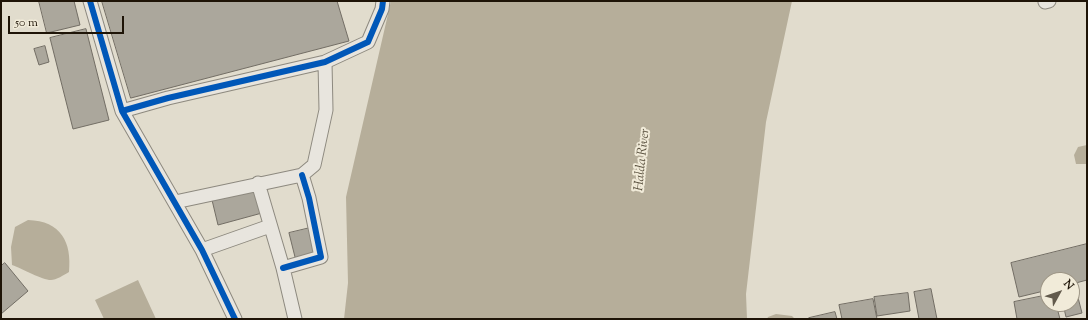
<!DOCTYPE html>
<html>
<head>
<meta charset="utf-8">
<style>
  body { margin:0 }
  #map { position:relative; width:1088px; height:320px; overflow:hidden; background:#e1dccd; font-family:"Sorts Mill Goudy",serif }
  canvas { display:block }
  .frame { position:absolute; inset:0; border:2px solid #1e1407; pointer-events:none }
  .north { position:absolute; left:1040px; top:272px; width:40px; height:40px; box-sizing:border-box; background:#f1ebd9; border:1px solid #9d9585; border-radius:50%; rotate:50deg; font-size:11px; font-weight:700; line-height:16px; text-align:center; color:#1e1407 }
  .north::after { content:''; display:block; margin:auto; width:14px; height:18px; background:#625a4c; clip-path:polygon(50% 0,100% 100%,50% 72%,0 100%) }
  .scale { position:absolute; left:8px; top:16px; width:116px; height:18px; box-sizing:border-box; border:2px solid #1e1407; border-top:0; padding-left:5px; font-size:12px; line-height:14px; white-space:nowrap; color:#1e1407; -webkit-text-stroke:3px #f1ebd9; paint-order:stroke }
</style>
</head>
<body>
<div id="map">
<canvas width="1088" height="320"></canvas>
<div class="frame"></div>
<div class="north">N</div>
<div class="scale">50 m</div>
</div>
<script>
const c = document.querySelector('canvas').getContext('2d');
c.lineJoin = 'round';
function fill(path, color) { c.fillStyle = color; c.fill(path, 'evenodd'); }
function stroke(path, color, width, dash) { c.strokeStyle = color; c.lineWidth = width; c.lineCap = dash ? 'butt' : 'round'; c.setLineDash(dash || []); c.stroke(path); }
function drawText(font, color, halo, rows, align = 'center') {
  c.font = font + ' "Sorts Mill Goudy",serif'; c.lineWidth = 4; c.setLineDash([]); c.textBaseline = 'middle'; c.strokeStyle = halo; c.fillStyle = color; for (const [text, x, y, turn = 0] of rows) {
    c.save(); c.translate(x, y); c.rotate((+turn || 0) * Math.PI / 180); c.textAlign = isNaN(turn) ? turn : align; if (halo) c.strokeText(text, 0, 0); c.fillText(text, 0, 0); c.restore();
  }
}
fill(new Path2D(`
  M391 1H792L766 122 746 294 747 319H344L348 283 346 197Z
  M1087 145V164H1076L1074 155 1078 147Z
  M28 220C61 221 72 242 69 272 64 275 56 280 51 280 42 280 23 269 12 265L11 247 15 227Z
  M138 280 156 319H104L95 300Z
  M776 314 792 316 795 319H767L768 317Z`), '#b6ae9a');
const building = new Path2D(`
  M39 1H74L80 25 47 33Z
  M102 1H337L349 41 131 98Z
  M86 29 109 120 73 129 50 38Z
  M45 46 49 62 39 65 34 49Z
  M255 189 262 213 218 225 212 200Z
  M310 228 318 256 296 261 289 233Z
  M1087 244V280L1072 284V280H1048V290L1019 297 1011 263Z
  M5 263 28 291 1 314V266Z
  M1075 286 1082 313 1066 317 1063 304H1072V287Z
  M931 289 937 319H919L914 292Z
  M908 293 910 311 877 316 874 297Z
  M1048 295V304H1056L1060 319H1017L1014 302Z
  M873 299 877 319H842L839 305Z
  M835 312 837 319H810L809 318Z`);
fill(building, '#aba79c');
stroke(building, '#726d64', 1);
const street = new Path2D(`
  M90 1 122 111 202 250 235 319
  M1045 2 1049 1
  M122 111 168 98 325 62 368 42 382 9 383 1
  M258 183 283 268 295 319
  M175 202 302 175 314 165 326 110 325 62
  M202 250 270 226
  M283 268 321 257 309 198 302 175`);
stroke(street, '#8d897f', 15);
stroke(street, '#e8e5de', 13);
stroke(new Path2D(`
  M90 1 122 111 202 250 235 319
  M122 111 168 98 325 62 368 42 382 9 383 1
  M283 268 321 257 309 198 302 175`), '#0057b8', 6);
drawText('italic 13px', '#5a513f', '#f1ebd9', [
  ["Halda River",643,160,-84]
]);
</script>
</body>
</html>
